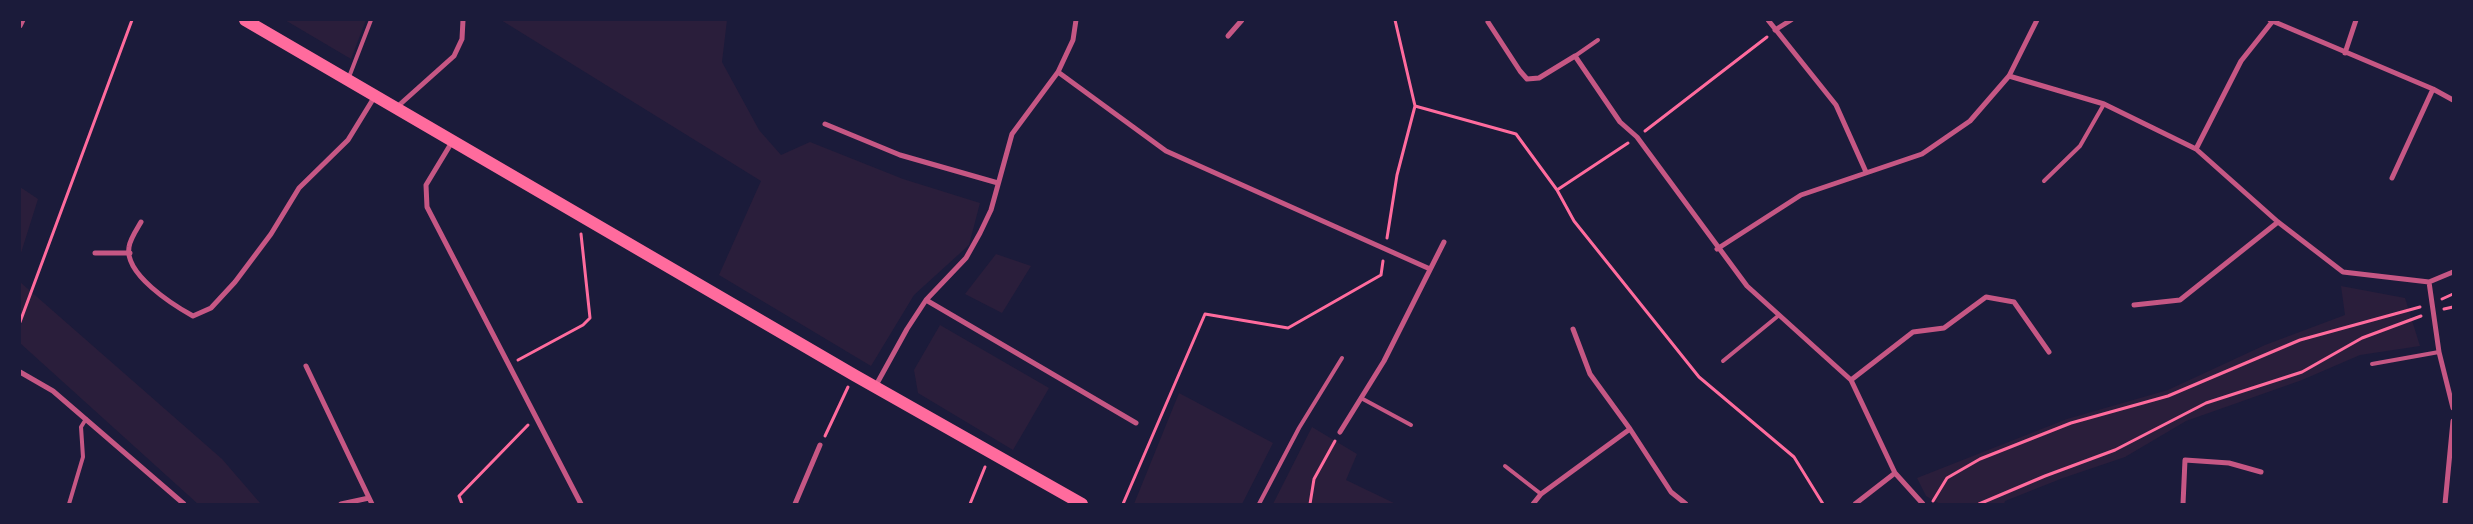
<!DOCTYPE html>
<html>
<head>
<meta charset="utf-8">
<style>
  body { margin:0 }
  #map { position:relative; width:2473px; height:524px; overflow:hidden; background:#1b1b3a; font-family:Jost,sans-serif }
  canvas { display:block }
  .frame { position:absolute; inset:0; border:21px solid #1b1b3a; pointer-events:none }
</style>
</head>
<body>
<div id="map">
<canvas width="2473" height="524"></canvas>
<div class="frame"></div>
</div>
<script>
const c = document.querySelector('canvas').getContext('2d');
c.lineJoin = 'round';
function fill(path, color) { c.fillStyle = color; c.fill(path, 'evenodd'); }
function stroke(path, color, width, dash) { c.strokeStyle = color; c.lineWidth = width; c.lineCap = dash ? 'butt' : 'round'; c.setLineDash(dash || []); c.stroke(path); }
fill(new Path2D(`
  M285 20H366L351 59Z
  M727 20 722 62 759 130 781 155 810 142 903 179 980 203 969 245 914 295 871 366 719 275 761 181 501 20Z
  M20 187 38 199 20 256Z
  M996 254 1031 266 1002 313 965 294Z
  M20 282 222 459 260 503 198 504 20 343Z
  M2341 286 2405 298 2420 346 2360 355 2302 380 2186 421 2125 457 2063 478 2005 501 2004 504H1940L1926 496 1917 478 2067 419 2168 390 2265 345 2345 315Z
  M940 325 1049 388 1013 450 918 393 914 370Z
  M1179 393 1273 443 1242 504H1134Z
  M1312 427 1357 454 1346 480 1396 504H1273Z`), '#2a1e3b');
stroke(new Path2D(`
  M1415 106 1516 134 1557 190 1574 221 1699 377 1794 457 1823 504
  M1645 131 1767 37
  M1557 190 1628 143
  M1387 238 1397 175 1415 106 1395 20
  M2442 299 2453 294
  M2444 309 2453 307
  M20 322 132 20
  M518 360 583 325 590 318 581 234
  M825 436 848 387
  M1933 501 1947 478 1980 459 2071 423 2168 396 2300 340 2420 307
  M462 504 459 496 528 425
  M970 504 985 467
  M1123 504 1205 314 1288 328 1381 275 1383 261
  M1310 504 1314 479 1335 441
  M1979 504 2045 476 2115 450 2206 403 2302 372 2362 338 2421 316`), '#ff6b9d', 3);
stroke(new Path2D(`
  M1575 56 1598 40
  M349 77 371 20
  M2044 181 2080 146 2104 104
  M1723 361 1778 316
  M2372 364 2439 352
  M1361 398 1411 425
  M1505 466 1541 494
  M69 504 83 457 81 427 86 419
  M1259 504 1299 428 1342 358`), '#c65784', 4);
stroke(new Path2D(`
  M1768 20 1836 105 1866 172
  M2270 20 2433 89 2453 100
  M1488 22 1520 71 1527 79 1539 78 1575 56 1620 122 1637 137 1747 286 1851 380 1895 473 1923 504
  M20 26 23 20
  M1775 30 1791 20
  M1228 36 1242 20
  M2345 53 2356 20
  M1058 72 1166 151 1430 269
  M2009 76 2104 104 2196 149 2278 222 2343 272 2429 282 2453 272
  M397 107 454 56 462 39 463 20
  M825 124 900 155 998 183
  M452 142 426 185 427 207 581 504
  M2196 149 2241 61 2272 22
  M2392 178 2433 89
  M141 222C137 229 130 239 129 247 124 274 173 305 193 316L211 308 235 282 271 234 299 188 348 140 375 96
  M1717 249 1801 195 1922 154 1970 121 2009 76 2037 20
  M95 253H130
  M2429 282 2439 352 2453 408
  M926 300 1136 423
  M2134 305 2180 300 2278 222
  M1573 329 1590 374 1630 429 1671 492 1686 504
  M306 366 372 504
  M20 372 53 391 184 504
  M1851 380 1913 332 1944 328 1986 297 2014 302 2049 352
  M875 387 907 329 926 300 966 258 980 233 991 210 1012 134 1058 72 1073 40 1076 20
  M1340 432 1384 361 1444 242
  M341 504 369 498
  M795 504 820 445
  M1533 504 1541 494 1630 429
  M1855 504 1895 473
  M2183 504 2185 460 2229 463 2261 472
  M2445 504 2453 421`), '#c65784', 5);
stroke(new Path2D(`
  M245 20 854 375 1082 504`), '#ff6b9d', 12);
</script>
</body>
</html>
